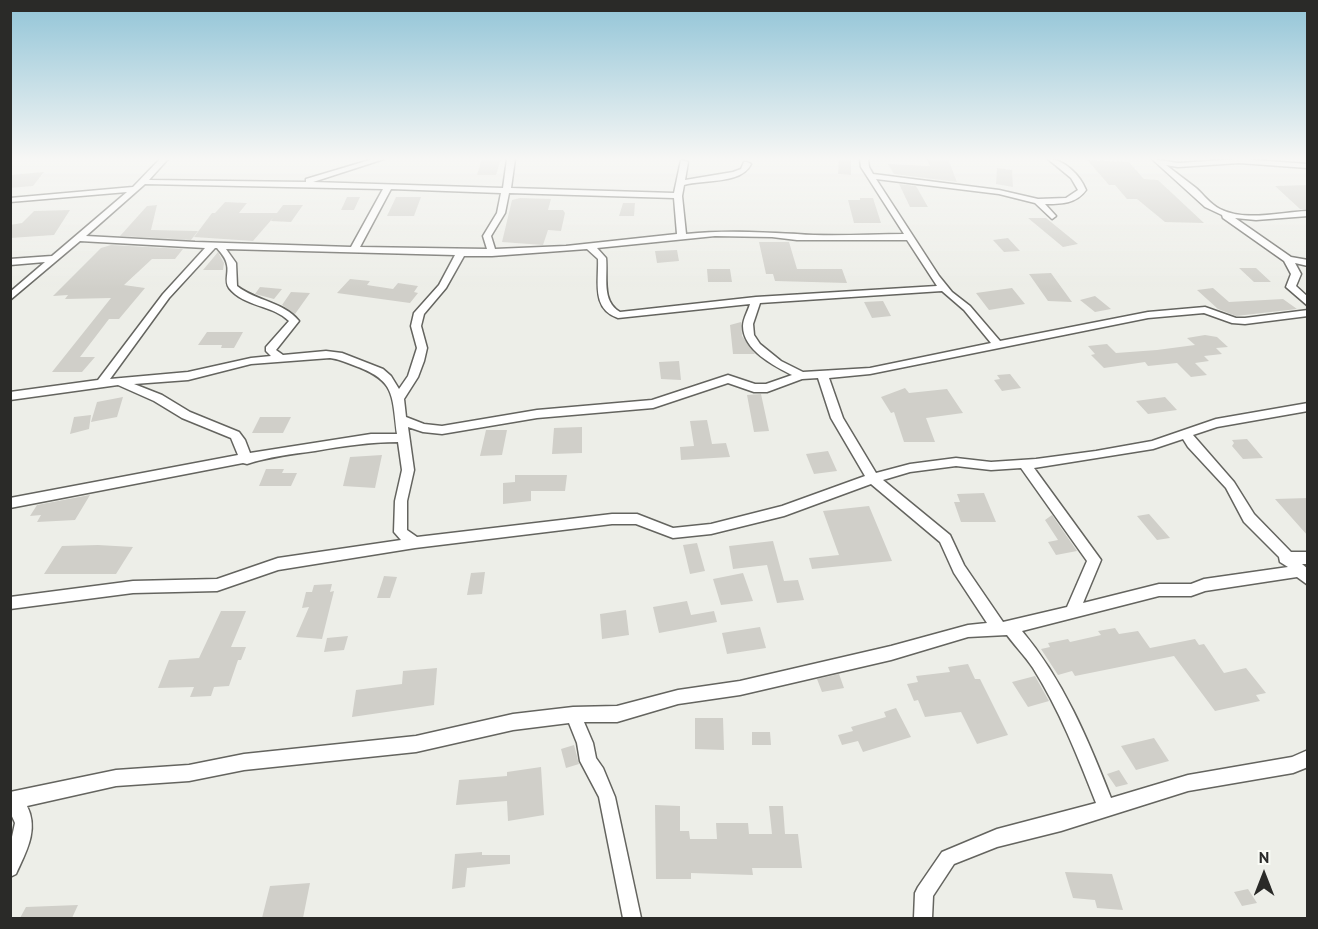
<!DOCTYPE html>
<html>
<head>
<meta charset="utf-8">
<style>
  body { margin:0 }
  #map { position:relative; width:1318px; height:929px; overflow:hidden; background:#edeee8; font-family:"PT Sans",sans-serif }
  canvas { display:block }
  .frame { position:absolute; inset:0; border:12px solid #2a2a28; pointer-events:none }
  .north { position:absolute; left:1234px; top:845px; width:60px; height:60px; -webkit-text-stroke:4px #fafbf5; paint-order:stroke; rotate:0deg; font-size:16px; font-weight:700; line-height:24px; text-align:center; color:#2a2a28 }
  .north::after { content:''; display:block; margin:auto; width:21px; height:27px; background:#2a2a28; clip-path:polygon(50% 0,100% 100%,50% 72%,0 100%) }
</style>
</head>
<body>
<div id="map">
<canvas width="1318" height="929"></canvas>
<div class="frame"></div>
<div class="north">N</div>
</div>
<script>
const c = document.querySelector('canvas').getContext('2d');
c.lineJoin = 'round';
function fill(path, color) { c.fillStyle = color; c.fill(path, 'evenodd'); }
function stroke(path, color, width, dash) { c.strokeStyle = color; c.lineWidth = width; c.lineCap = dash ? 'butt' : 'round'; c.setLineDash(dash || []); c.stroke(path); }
fill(new Path2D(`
  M482 159H501L496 175H477Z
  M839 159H851V175L838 174Z
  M927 159H948L957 182 894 174 888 164 930 166Z
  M1087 160 1129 162 1144 179 1158 180 1204 223 1165 222 1137 199H1127L1115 185H1109Z
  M997 168 1012 170 1013 187 996 184Z
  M44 172 33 186 10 188V175Z
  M899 184 916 186 928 207H910Z
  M1308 185V209H1300L1275 186Z
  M347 197H360L354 210H341Z
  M396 197H421L414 216H387Z
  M520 198 551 199 548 210H563L565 213 561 231 548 230 543 245 502 242 512 200Z
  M860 198H873L881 223H854L848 200H860Z
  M225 202 247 203 239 213H277L283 205H303L291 222 271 221 273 218 253 241 194 237 212 213H215Z
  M623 203H635L634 216H619Z
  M157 205 151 230 198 231 191 240 120 236 147 206Z
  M70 210 54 235 10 238V225L22 223 34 211Z
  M1028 218H1046L1078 244 1063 247Z
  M1008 238 1020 251 1004 252 993 240Z
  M759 242H789L797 269H842L847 283 775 281 773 274H766Z
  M111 245 183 249 175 259H152L124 285 145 288 119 319H109L80 357H95L82 372H52L111 298 65 299 68 295 53 296 101 248Z
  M677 250 679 261 657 263 655 251Z
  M218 252 224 263 223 270H203Z
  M1239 268H1256L1271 282H1254Z
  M707 269H730L732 282H708Z
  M1051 273 1072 302 1048 301 1029 274Z
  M350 279 370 281 367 285 393 289 398 283 418 286 414 292 418 293 410 303 337 293Z
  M260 287 282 289 274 299 255 294Z
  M1012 288 1025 304 989 310 976 293Z
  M1213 288 1229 302 1283 299 1297 309 1236 316 1218 309 1197 290Z
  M291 292 310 293 295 314 282 305Z
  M1095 296 1111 309 1095 312 1080 300Z
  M883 301 891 316 872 318 864 302Z
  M741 322 742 336 755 354H733L730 325Z
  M207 332H243L234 348H221L222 345H198Z
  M1205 335 1217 337 1228 347 1216 348 1222 354 1204 356 1209 361 1195 363 1207 375 1191 377 1177 363 1148 366 1145 362 1104 368 1091 355 1095 354 1088 346 1107 344 1116 353 1157 350 1195 345 1187 338Z
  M679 361 681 380 661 379 659 362Z
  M1010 374 1021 388 1002 391 994 380 1000 379 997 375Z
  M905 388 909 393 947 389 963 413 926 418 935 442H904L894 412 891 413 881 397Z
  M761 394 769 431 754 432 747 395Z
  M123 397 117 417 91 422 97 402Z
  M1165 397 1177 410 1148 414 1136 401Z
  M91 415 89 429 70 434 74 417Z
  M260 417H291L283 433H252Z
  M707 420 712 444 726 443 730 457 681 460 680 447 694 446 690 421Z
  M582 427V453L552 454 554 428Z
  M486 430H507L502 455 480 456Z
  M1247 439 1263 458 1243 459 1232 446 1234 443 1232 440Z
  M828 451 837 471 814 474 806 454Z
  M382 455 375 488 343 486 350 457Z
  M266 469H284L282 473H297L291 486H259Z
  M515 475H567L565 491H531V501L503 504V483L515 482Z
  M984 493 996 522H961L954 502H960L957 494Z
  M90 495 75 520 37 522 41 515 30 516 37 505Z
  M1308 498V536L1275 499Z
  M869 506 892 561 812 569 809 558 839 555 823 511Z
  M1149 514 1170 538 1157 540 1137 516Z
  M1052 515 1077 551 1056 555 1048 542 1058 540 1045 520Z
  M773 541 784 581 798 580 804 600 777 603 767 565 733 569 729 546Z
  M697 543 705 571 690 574 683 545Z
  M98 545 133 547 116 574H44L62 546Z
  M485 572 482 594 467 595 471 573Z
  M743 573 753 601 721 605 713 579Z
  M384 576 397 577 390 598H377Z
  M332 584 330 592 334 591 322 639 296 637 309 607 302 608 306 592H312L314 585Z
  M687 601 691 615 714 611 717 622 659 633 653 607Z
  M626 610 629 635 602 639 600 614Z
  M221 611H246L231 647H246L241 660H238L229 686 214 687 211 696 190 697 194 687 158 688 169 660 199 658Z
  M760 627 766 648 727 654 722 633Z
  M1115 628 1119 634 1138 631 1150 648 1195 639 1199 645 1204 644 1224 673 1246 668 1266 693 1256 695 1260 701 1215 711 1174 656 1075 676 1072 671 1058 675 1041 649 1050 647 1048 643 1068 639 1070 642 1101 635 1098 631Z
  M348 636 344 650 324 652 327 638Z
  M968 664 975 679H980L1008 735 977 744 961 712 925 717 918 700 914 701 907 684 918 682 916 676 950 672 948 667Z
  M437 668 434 705 352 717 356 690 402 684 403 671Z
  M839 674 844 688 822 692 817 679Z
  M1035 676 1049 701 1028 707 1012 682Z
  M896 708 911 737 863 752 858 741 842 745 838 735 853 731 851 727 886 717 884 712Z
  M695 718H723L724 750 695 749Z
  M752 732H770L771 745H752Z
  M1154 738 1169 761 1136 770 1121 746Z
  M574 745 579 764 566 768 561 749Z
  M541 767 544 815 508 821 507 801 456 805 459 780 507 776V772Z
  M1119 770 1128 784 1116 787 1107 774Z
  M655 805 680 806V831H689L690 839H717L716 823H748L749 834H772L769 806H783L785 834H798L802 868H752L753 875 691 873V879H656Z
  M482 852V855H510V864L467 868 465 887 452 889 455 854Z
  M1065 872 1112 874 1123 910 1097 908 1095 900 1073 898Z
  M310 883 303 918H262L270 886Z
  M1248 889 1257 903 1242 906 1234 892Z
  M78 905 72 918H20L26 907Z`), '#d0cfc9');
const minor = new Path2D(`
  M160 159H168L149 180 306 182V179L373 159H384L313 182 503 188 507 159H515L511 188 674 193 681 160 688 162 685 180 733 172 741 169 744 162H747L751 164C741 185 703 179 684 185L682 196 686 234C724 230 759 232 797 234 832 237 868 234 904 234L861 167 860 159H868L869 167 873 174 999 190 1038 199 1066 198 1078 190 1071 178 1048 159C1064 159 1080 175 1086 190 1076 204 1061 204 1045 204L1056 216 1052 219 1035 203 999 194 876 179 939 276 952 292 970 306 1000 341 1148 312 1205 307 1236 318H1245L1308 310V316L1245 324 1232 323 1204 313 1148 318 870 374 829 378 843 418 876 473 910 464 956 458 991 462 1036 459 1096 451 1152 441 1216 419 1308 403V411L1217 427 1193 435 1234 482 1254 514 1291 552H1308V564H1302L1308 569V585L1297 577 1205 591 1191 596H1159L1022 631C1063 680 1088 739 1111 798L1188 775 1292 757 1308 750V767L1293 773 1188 791 1061 831 997 847 954 864 933 896 932 918H914L915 893 918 887 942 852 997 829 1096 803C1078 757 1059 709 1033 668 1025 656 1015 646 1007 635L968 637 891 660 740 695 678 704 617 722H584L593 743 596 758 603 768 615 797 641 918H623L599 797 580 761 577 743 569 723 513 730 416 752 244 770 189 781 116 786 27 806C39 830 26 852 16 874L10 877V846L15 823 10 812V792L116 770 189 765 244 754 416 736 513 714 573 707 617 706 678 690 740 681 891 646 968 625 987 623 954 573 940 542 871 484 784 516 711 534 673 538 636 524H612L415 548 278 570 217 591 133 593 10 609V597L133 581 217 579 278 558 401 540 394 532 395 501 402 470 398 442C370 442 343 446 315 451 292 454 268 457 247 464L243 463 10 508V498L238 455 231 438 182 418 154 401 118 385 10 400V392L98 380 163 294 205 248 80 241 10 300V292L45 262 10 265V259L52 256 127 192 10 202V198L133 187ZM145 184 383 189 351 247 195 242 86 236ZM391 189 501 193 497 213 483 236 487 249 360 247ZM509 193 674 198 677 234 566 246 495 249 491 236 505 213ZM715 236 772 237 797 240H907L937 286 756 297 620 312C601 301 608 277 606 258L597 248ZM215 248H217C221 253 226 258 227 265 229 273 224 281 229 288 244 307 273 305 289 321L266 347V351L271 356 251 358 188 372 110 379 169 298ZM226 249 455 255 439 285 414 313 411 326 417 348 408 376 399 389 391 376 383 369 342 353 326 351 283 355 276 350 299 321C284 302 256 301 237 286L236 263ZM587 249 598 259C599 281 591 309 618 318L750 304C748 311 743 319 743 326 743 350 774 366 792 375L766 384H755L728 375 652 400 537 410 442 426 424 424 406 417 404 399 418 377 424 361 427 348 421 326 424 314 446 288 464 256H492ZM942 291 964 310 991 343 870 368 803 372 781 361 760 344 754 335 753 324 760 303ZM330 358C338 359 345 362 353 365 395 380 392 393 397 434H371L250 453 245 440 239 432 190 412 162 395 134 384 188 380 251 364ZM818 378 831 418 865 476 782 506 711 524 673 528 637 514H612L417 537 407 530V501L414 470 408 427 423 432 442 434 537 418 653 408 728 383 754 392H767L802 379ZM1183 439 1188 447 1226 488 1244 522 1279 557 1280 562 1288 567 1204 579 1191 584H1159L1083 603 1101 560 1034 468 1153 449ZM956 466 991 470 1021 468 1087 561 1067 607 1003 622 964 565 950 535 883 480 910 472Z
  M1152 159 1178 163 1241 159 1308 164V168L1239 163 1178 167 1166 165C1176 173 1186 180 1196 188 1204 195 1210 204 1220 209 1246 222 1280 212 1308 211V216L1256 220 1235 218 1291 257 1308 260V266L1295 263 1301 274 1296 286 1308 297V306L1286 287 1291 274 1284 261 1223 218 1222 215 1205 207Z`);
stroke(minor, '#64645f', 3);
fill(minor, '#fff');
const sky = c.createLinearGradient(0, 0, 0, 289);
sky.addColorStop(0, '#91c4d7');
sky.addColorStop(0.55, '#f7f7f5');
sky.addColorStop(1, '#f7f7f500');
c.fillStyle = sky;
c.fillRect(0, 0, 1318, 289);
</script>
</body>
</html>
